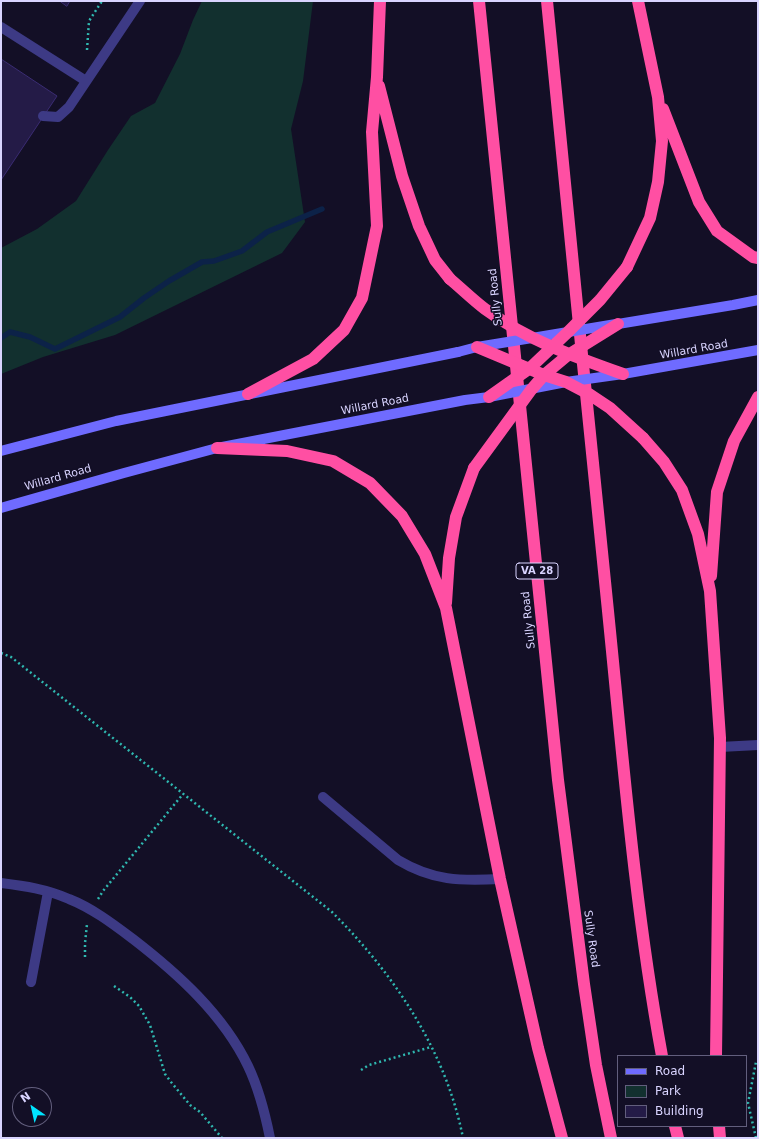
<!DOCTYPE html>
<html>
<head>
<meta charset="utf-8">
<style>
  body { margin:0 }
  #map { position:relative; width:759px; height:1139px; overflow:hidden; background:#130f26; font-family:"DejaVu Sans",sans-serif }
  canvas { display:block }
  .frame { position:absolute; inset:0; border:2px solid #d9d4ff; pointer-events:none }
  .legend { position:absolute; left:617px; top:1055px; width:130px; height:72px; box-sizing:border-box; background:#130f26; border:1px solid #625e7d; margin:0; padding:5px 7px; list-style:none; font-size:12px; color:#d9d4ff }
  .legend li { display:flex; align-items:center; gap:8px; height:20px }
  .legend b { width:20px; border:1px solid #625e7d }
  .north { position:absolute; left:12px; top:1087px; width:40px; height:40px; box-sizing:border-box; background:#130f26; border:1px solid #625e7d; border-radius:50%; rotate:326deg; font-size:11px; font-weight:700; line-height:16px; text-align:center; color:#d9d4ff }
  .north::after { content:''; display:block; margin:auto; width:14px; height:18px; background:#00e5ff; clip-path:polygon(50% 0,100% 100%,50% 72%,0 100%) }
</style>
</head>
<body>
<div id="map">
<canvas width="759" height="1139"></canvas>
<div class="frame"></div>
<ul class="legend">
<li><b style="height:5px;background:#6f6bff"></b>Road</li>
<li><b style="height:11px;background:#12302f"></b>Park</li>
<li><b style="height:11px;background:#241b47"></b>Building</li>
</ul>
<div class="north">N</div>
</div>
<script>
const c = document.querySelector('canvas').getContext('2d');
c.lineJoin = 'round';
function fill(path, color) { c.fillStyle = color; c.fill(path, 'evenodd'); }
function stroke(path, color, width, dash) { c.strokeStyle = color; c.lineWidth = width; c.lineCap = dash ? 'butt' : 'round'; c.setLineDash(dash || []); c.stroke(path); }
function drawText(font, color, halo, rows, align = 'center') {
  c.font = font + ' "DejaVu Sans",sans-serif'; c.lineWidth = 3; c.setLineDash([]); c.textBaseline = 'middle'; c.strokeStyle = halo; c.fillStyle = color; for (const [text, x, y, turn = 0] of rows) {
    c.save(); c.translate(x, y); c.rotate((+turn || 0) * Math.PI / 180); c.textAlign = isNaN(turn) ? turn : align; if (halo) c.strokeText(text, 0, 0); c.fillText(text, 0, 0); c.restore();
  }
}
fill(new Path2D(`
  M202 1H313L303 81 291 129 305 222 282 253 115 335 43 357 1 374V248L37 229 76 201 108 150 131 116 155 103 180 54 193 20Z`), '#12302f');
stroke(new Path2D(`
  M1 338 10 332 30 337 55 349 120 317 144 298 169 281 202 262 214 261 242 251 267 232 322 209`), '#0c2248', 5.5);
const building = new Path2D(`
  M60 1H70L67 6Z
  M1 59 57 96 1 180Z`);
fill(building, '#241b47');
stroke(building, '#3b2d73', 1);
stroke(new Path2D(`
  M87 50 89 21 102 1
  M1 653 11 657 332 912C394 974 446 1051 463 1138
  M98 899 103 891 183 794
  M85 957V943L87 924
  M114 986 130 997 139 1006 150 1025 165 1074 171 1082 190 1105 200 1112 222 1138
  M361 1070 369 1065 431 1047
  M756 1138 748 1103 756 1062`), '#2fb8b0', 2.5, [2, 3]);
stroke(new Path2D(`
  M1 27 86 81
  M43 116 58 117 69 107 140 1
  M720 747 758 745
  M323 797 398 860C433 881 460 881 500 879
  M1 883C25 886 46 889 69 899 92 908 113 924 133 939 177 973 223 1014 248 1066 259 1089 265 1113 270 1138
  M31 982 48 892`), '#3d3a85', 10);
stroke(new Path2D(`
  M618 324 733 305 758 300
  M532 338 568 332
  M623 374 758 350
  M1 451 116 421 458 352
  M1 508 124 473 217 448 465 400 489 397`), '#6f6bff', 10);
stroke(new Path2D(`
  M479 1 558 780 584 984 596 1065 611 1138
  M547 1C567 204 587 408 608 611 623 760 635 909 662 1056
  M379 86 402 176 419 226 435 260 450 279
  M663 109 699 202 717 231 753 257 758 258
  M627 267 650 218 658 182 662 141 658 97 638 1
  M248 394 313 359 344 330 362 298 377 226 372 132 377 77 380 1
  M643 438 664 462 682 490 698 534 710 591 720 738 716 1056
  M217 448 287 451 333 461 370 483 402 516 425 554 446 608 500 879 538 1048 562 1138
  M711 576 717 492 734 441 758 397
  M446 603 449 558 456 517 474 468
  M675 1126 678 1138
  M719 1126 720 1138`), '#ff4fa3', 12);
stroke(new Path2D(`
  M568 332 616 324
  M458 352 477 347 532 338
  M489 397 566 382 623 374`), '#6f6bff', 10);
stroke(new Path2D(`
  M450 279C462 289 473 300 485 309 527 340 575 357 623 374
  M477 347 544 375 566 382 589 394 610 408 643 438
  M489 397 530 368 568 332 600 300 627 267
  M474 468 531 390 544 375 568 355 618 324`), '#ff4fa3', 12);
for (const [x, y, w] of [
  [537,571,42]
]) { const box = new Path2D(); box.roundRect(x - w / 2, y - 8, w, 16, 3); c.fillStyle = '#130f26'; c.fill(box); stroke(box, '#d9d4ff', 1); }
drawText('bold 10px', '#d9d4ff', null, [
  ["VA 28",537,571]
]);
drawText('11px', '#d9d4ff', '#130f26', [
  ["Sully Road",496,297,-96],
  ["Willard Road",694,350,-10],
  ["Willard Road",375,405,-11],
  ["Willard Road",58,478,-16],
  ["Sully Road",529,620,-96],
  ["Sully Road",591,939,82]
]);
</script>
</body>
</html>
